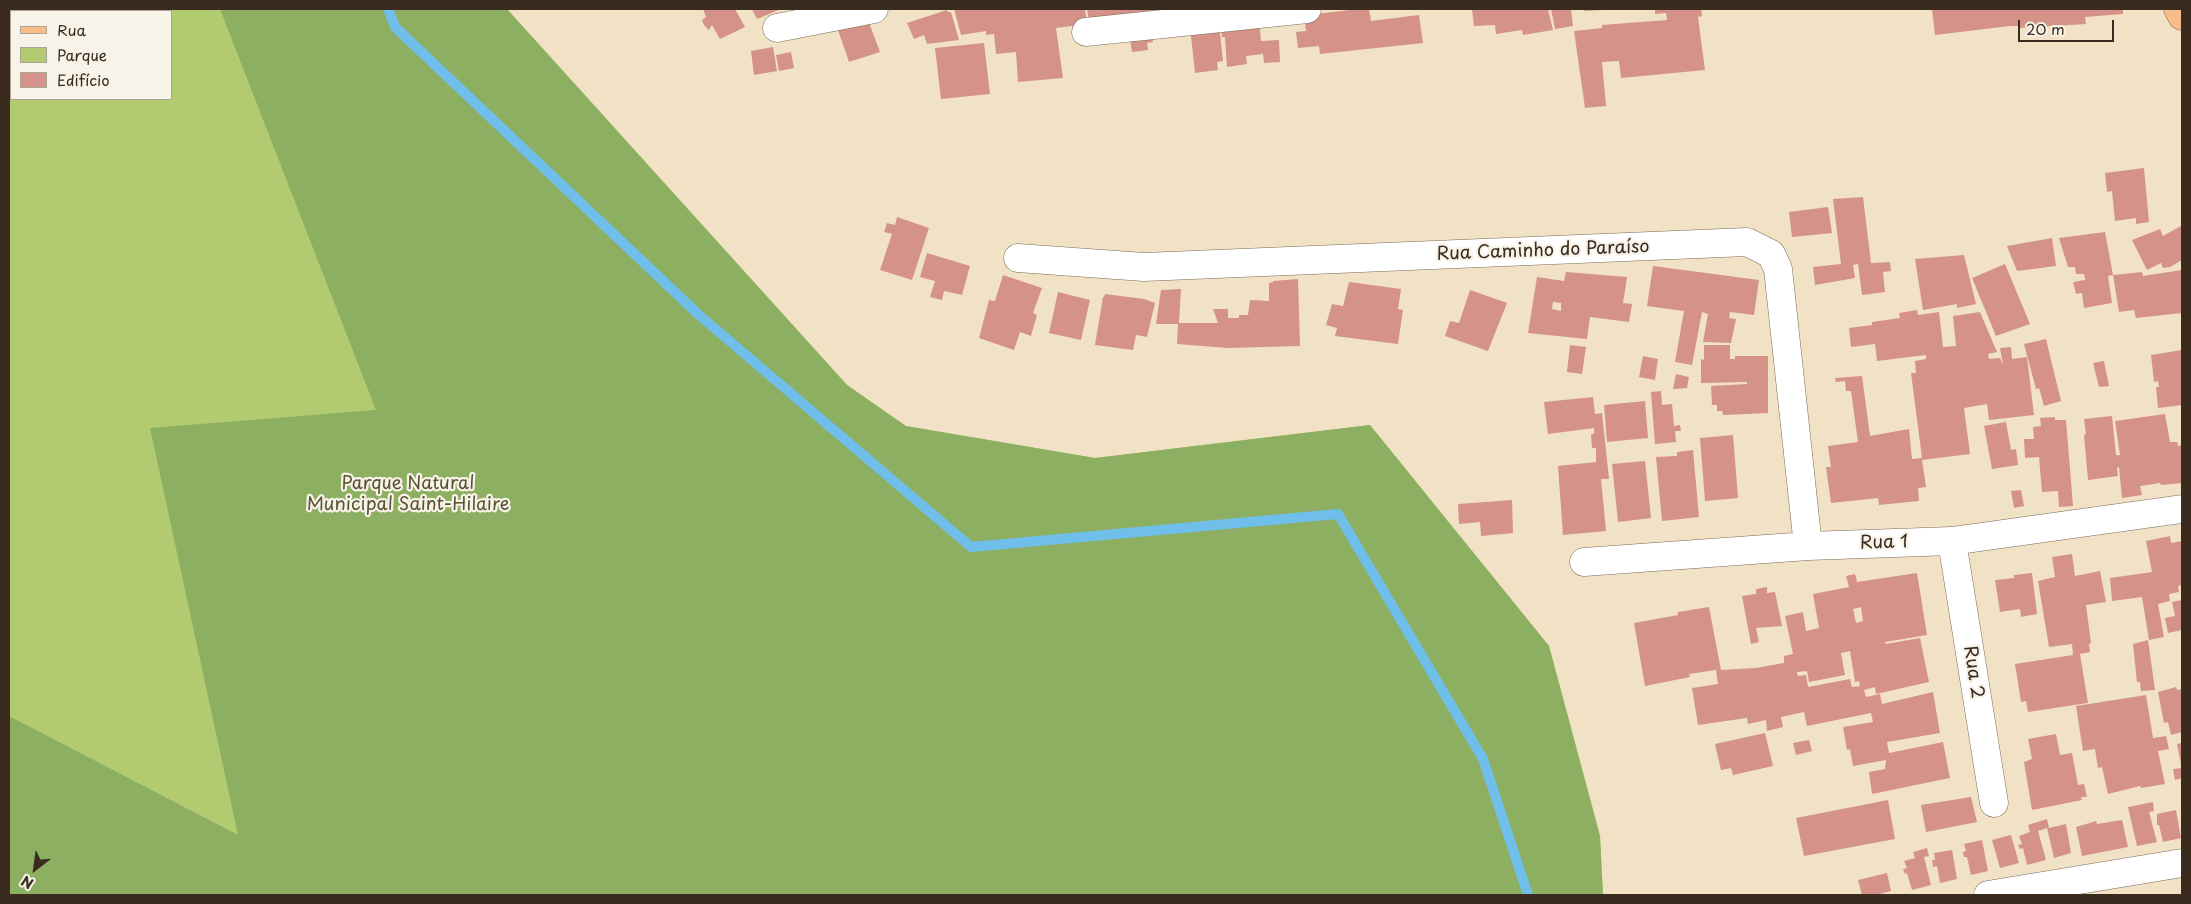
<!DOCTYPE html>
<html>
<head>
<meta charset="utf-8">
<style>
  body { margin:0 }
  #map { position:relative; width:2191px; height:904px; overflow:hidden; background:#f1e2c5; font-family:"Playpen Sans",sans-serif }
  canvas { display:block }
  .frame { position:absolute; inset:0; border:10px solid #3b2a1e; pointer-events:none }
  .legend { position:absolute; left:10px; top:10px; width:162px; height:90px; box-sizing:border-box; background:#f7f3e8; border:1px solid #aca397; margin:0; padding:6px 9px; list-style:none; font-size:15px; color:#3b2a1e }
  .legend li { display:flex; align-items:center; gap:10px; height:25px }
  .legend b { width:25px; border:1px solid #aca397 }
  .north { position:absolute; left:10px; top:844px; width:50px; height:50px; -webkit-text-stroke:4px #f7f3e8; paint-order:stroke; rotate:210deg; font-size:14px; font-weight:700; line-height:20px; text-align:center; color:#3b2a1e }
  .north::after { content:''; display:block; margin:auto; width:18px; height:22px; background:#3b2a1e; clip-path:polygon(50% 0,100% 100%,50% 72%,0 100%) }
  .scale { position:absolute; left:2018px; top:20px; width:96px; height:22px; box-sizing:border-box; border:2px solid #3b2a1e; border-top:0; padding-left:6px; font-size:15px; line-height:18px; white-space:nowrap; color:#3b2a1e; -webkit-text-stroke:4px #f7f3e8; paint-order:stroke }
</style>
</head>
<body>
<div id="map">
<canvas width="2191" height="904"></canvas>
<div class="frame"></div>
<ul class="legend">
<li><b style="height:6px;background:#f8bd89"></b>Rua</li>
<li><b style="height:14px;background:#b2cb70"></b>Parque</li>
<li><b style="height:14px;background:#d49288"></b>Edifício</li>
</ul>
<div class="north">N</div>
<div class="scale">20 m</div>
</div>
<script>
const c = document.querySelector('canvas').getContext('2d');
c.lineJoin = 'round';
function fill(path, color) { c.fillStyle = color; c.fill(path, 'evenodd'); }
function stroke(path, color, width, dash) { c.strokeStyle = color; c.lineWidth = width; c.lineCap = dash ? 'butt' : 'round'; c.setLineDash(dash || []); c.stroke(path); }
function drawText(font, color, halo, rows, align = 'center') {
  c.font = font + ' "Playpen Sans",sans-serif'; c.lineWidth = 4.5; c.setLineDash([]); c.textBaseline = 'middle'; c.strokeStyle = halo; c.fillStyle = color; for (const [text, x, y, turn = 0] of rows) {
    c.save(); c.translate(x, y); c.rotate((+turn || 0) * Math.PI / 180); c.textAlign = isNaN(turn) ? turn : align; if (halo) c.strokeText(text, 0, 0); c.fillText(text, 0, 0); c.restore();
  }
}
fill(new Path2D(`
  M9 9H507L847 385 905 426 1095 458 1370 425 1549 646 1600 836 1603 895H9ZM11 11H171V99H11Z`), '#b2cb70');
fill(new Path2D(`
  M220 9H507L847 385 906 426 1095 458 1370 425 1549 646 1600 836 1603 895H9V716L238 835 150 428 376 410Z`), '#8daf62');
stroke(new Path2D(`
  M388 9 395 27 699 315 971 547 1338 514 1483 759 1528 895`), '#70beea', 10);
fill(new Path2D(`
  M703 9H735L745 27 720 39 712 25 709 30 704 25 702 20 706 17Z
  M752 9H781L757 19Z
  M954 9H1085L1087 24 1056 28 1063 78 1018 82 1016 52 996 54 994 34 986 35V31L961 35Z
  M1087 9H1176V11L1090 28Z
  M1358 9H1369L1371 21 1419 15 1423 43 1320 54 1319 46 1298 48 1296 32 1306 31 1304 14H1316Z
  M1472 9H1548L1553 30 1523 35 1522 30 1496 34 1495 25 1474 26Z
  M1551 9H1571L1573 26 1555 29Z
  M1584 9H1603V10L1584 11Z
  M1655 9H1701L1702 16 1698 17 1705 70 1621 78 1619 61 1602 62 1606 106 1585 108 1574 31 1602 28V25L1667 20 1666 13 1655 14Z
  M1932 9H2123V14L2085 17 2086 24 2020 28V26H2010L1935 35Z
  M947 10 948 12H951L959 40 927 44 924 35 914 39 907 23Z
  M1259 19 1261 41 1279 40 1280 62 1264 63 1263 54 1246 56 1247 64 1227 67 1225 37H1222L1221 24Z
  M868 20 880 52 849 62 838 30Z
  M1219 24 1223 61 1217 62 1218 70 1195 73 1190 27Z
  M1152 37 1153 42 1147 43 1148 50 1132 52 1130 39Z
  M984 43 990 94 941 99 935 48Z
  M773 47 777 71 754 75 751 51Z
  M791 52 794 68 779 71 776 55Z
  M2144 168 2149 222 2136 224V218L2115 221 2112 191 2107 192 2105 173Z
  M1863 197 1871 263 1890 262 1891 271 1883 272 1885 292 1862 295 1858 264 1853 265 1855 278 1815 285 1813 267 1841 264 1833 199Z
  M1828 207 1832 233 1792 237 1789 212Z
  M897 217 929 228 912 280 880 270 892 234 884 232 887 223 895 225Z
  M2181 226 2182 260 2170 267 2163 268 2161 263 2147 270 2132 240 2160 229 2163 236Z
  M2105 232 2113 275 2142 272 2143 276 2182 270V313L2136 318 2134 310 2119 312 2113 275 2108 276 2112 303 2084 308 2082 293 2076 294 2073 282 2085 280 2084 274H2076L2075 267H2068L2059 238Z
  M2052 238 2056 266 2017 271 2007 246Z
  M927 253 970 266 962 295 944 291 942 300 930 297 935 281 920 277Z
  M1964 255 1976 304 1957 308V304L1923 310 1915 259Z
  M2005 264 2030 324 1996 336 1972 278Z
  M1653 266 1759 280 1754 315 1730 312 1729 318 1736 319 1731 343 1703 342 1708 314 1702 312 1692 365 1675 362 1684 311 1647 306Z
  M1566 272 1627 277 1623 303 1632 304 1629 322 1590 317 1587 339 1528 333 1537 277 1564 281ZM1553 302 1561 303V311L1552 309Z
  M1003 275 1042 288 1033 313 1037 315 1031 336 1020 332 1014 350 979 338 989 300 995 301Z
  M1298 279 1300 346 1227 348 1177 344 1178 324H1156L1161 290 1181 289 1179 323H1218L1213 309H1228V318H1239V315H1248L1250 300 1269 301V283L1273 282V281Z
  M1349 282 1401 289 1398 309 1403 310 1398 344 1335 336 1337 328 1326 325 1332 304 1343 306Z
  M1470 290 1507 303 1488 351 1445 336 1450 321 1459 323Z
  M1058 292 1090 300 1081 340 1049 333Z
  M1105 294 1144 299 1155 303 1147 337 1136 335 1133 350 1095 345 1103 297H1104Z
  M1917 310 1918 315 1939 312 1943 347 1956 346 1953 316 1980 312 1997 352 1988 354 1989 359 2000 358 2003 365 2000 348 2011 347 2012 359 2027 357 2034 415 1989 420 1987 404 1964 408 1970 454 1922 460 1926 487 1918 488 1919 501 1879 505 1878 498 1831 503 1826 467H1831L1828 446 1858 442 1851 391H1846L1845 381 1836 382 1835 378 1862 376 1870 436 1909 429 1912 459 1922 458 1911 373H1916L1915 361 1926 359V355L1877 361 1875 344 1851 347 1849 328 1872 325V322L1900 318 1899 313Z
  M2046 339 2061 401 2044 406 2039 388 2036 389 2024 344Z
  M1570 345 1586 347 1582 374 1567 372Z
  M1704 345H1730V359H1735V356H1768V413L1723 415 1722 411H1717V405H1712L1711 386 1747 384V382L1701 383V359L1704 360Z
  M2182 350V405L2158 408 2156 387H2159L2158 381 2154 382 2151 355Z
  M1643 356 1658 359 1655 380 1639 377Z
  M2104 361 2109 386 2099 387 2093 363Z
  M1676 374 1689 377 1687 388 1673 389Z
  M1661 391 1662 405 1672 404 1674 426 1680 425 1681 431H1675L1676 442 1655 444 1651 392Z
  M1593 397 1595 414 1602 413 1609 479H1601L1606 531 1563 535 1558 466 1596 462V448H1592L1591 434H1594V428L1548 434 1544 402Z
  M1645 401 1648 438 1607 442 1604 405Z
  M2165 414 2170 442H2177L2178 446 2182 445V483L2161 485 2160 483 2140 486 2142 495 2122 498 2119 467 2117 468 2118 476 2088 480 2084 435 2086 434 2084 419 2112 416 2116 455H2120L2115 421Z
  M2055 417V420H2066L2073 506 2059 507 2058 491 2042 492 2039 457 2025 458 2024 439H2034L2033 427 2041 426 2040 418Z
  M2006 422 2011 450 2016 449 2018 465 1992 469 1984 426Z
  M1733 435 1738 498 1705 501 1700 438Z
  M1693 450 1699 517 1662 521 1656 457 1677 456V452Z
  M1645 461 1651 518 1618 522 1612 464Z
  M2021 490 2024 506 2014 508 2011 491Z
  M1512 500 1513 533 1481 536 1480 522 1459 524 1458 504Z
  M2170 536 2171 543 2182 541V585L2178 586 2179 592 2169 594 2170 601 2158 604 2164 637 2149 640 2142 597 2112 601 2110 578 2152 572 2146 541Z
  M2072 554 2075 576 2100 571 2106 602 2086 605 2091 643 2089 644 2090 652 2080 654 2088 703 2028 712 2026 701 2021 702 2015 664 2073 655 2072 644 2049 647 2038 581 2055 577 2052 557Z
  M1917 573 1927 635 1885 642 1886 644 1920 638 1929 682 1876 694 1875 687 1864 690 1866 697 1880 694 1882 704 1933 692 1940 733 1887 742 1889 753 1943 742 1950 778 1872 794 1869 772 1885 769 1886 760 1853 766 1850 749 1847 750 1843 727 1873 722 1871 713 1807 726 1804 712 1781 717 1783 727 1767 731 1766 720 1748 724 1747 718 1698 725 1692 688 1718 684 1716 670 1689 674 1690 677 1645 686 1634 623 1678 615V612L1709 607 1721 670 1756 668 1784 663V656L1793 654 1785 616 1803 612 1806 631 1819 628 1813 594 1849 587 1846 576 1855 574 1857 582ZM1861 607 1863 621 1856 623 1853 609ZM1850 651 1855 682 1859 681 1860 686 1852 687 1850 679 1808 687 1806 675 1798 676 1797 672 1807 671 1809 682 1845 675 1841 653Z
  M2032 573 2037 614 2021 617 2020 609 2000 612 1995 580 2014 578V575Z
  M1767 587V593L1775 592 1782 626 1756 628 1759 642 1751 644 1742 596 1756 594V589Z
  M2182 600V630L2168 633 2165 618 2175 616 2172 602Z
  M2148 640 2155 690 2141 691 2140 682H2137L2133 644Z
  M2176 687 2177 690 2182 689V732L2171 735 2168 722 2164 723 2158 692Z
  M2146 695 2153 738 2166 736 2169 749 2158 751 2165 784 2141 788 2140 786 2108 794 2102 767 2098 768 2095 749 2083 751 2076 706Z
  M1765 733 1773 766 1733 775 1731 768 1721 770 1715 744Z
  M2056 734 2060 755 2072 753 2078 785 2084 784 2087 797H2081L2082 800 2032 810 2024 762 2032 759 2028 739Z
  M1809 740 1812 751 1796 755 1793 743Z
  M2182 743V764H2181L2177 744Z
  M2182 768V778L2175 780 2173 769Z
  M1971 797 1977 822 1926 832 1921 805Z
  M1888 800 1895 839 1804 856 1796 818Z
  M2153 802 2154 811 2149 812 2157 842 2137 846 2128 807Z
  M2176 810 2181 838 2163 842 2159 825H2157V814Z
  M2047 819 2049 828 2066 824 2071 853 2054 858 2047 828 2038 831 2046 860 2027 865 2023 848 2020 849 2018 845 2022 844 2019 836 2030 832 2028 825Z
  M2122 820 2128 847 2082 856 2076 827 2096 821 2097 824Z
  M2011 835 2019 863 2000 868 1992 840Z
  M1982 840 1988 871 1971 875 1967 857H1964L1963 852 1966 851 1964 844Z
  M1927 848 1929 856 1924 857 1931 885 1912 890 1907 873 1905 874 1903 869 1907 868 1904 861 1915 858 1913 852Z
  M1952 850 1957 879 1940 883 1937 866 1933 867 1932 860H1935L1934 853Z
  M1887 873 1891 891 1876 895H1862L1858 880Z`), '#d49288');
const minor = new Path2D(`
  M777 28 874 9
  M1086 32 1307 9
  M1018 258 1144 267 1747 242 1771 254 1778 269 1808 546
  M1952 541 1994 803
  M1584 562 1808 546 1952 541 2182 509
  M1988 895 2182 863`);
const major = new Path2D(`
  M2178 9 2182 16`);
stroke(minor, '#7b6a58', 29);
stroke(major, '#7b6a58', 29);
stroke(minor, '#fff', 28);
stroke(major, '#f8bd89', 28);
drawText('18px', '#3b2a1e', '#f7f3e8', [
  ["Rua Caminho do Paraíso",1543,251,-2],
  ["Rua 1",1884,543,-2],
  ["Rua 2",1973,672,81]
]);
drawText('18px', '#595232', '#f7f3e8', [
  ["Parque Natural",408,484],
  ["Municipal Saint-Hilaire",408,505]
]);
</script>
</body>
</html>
